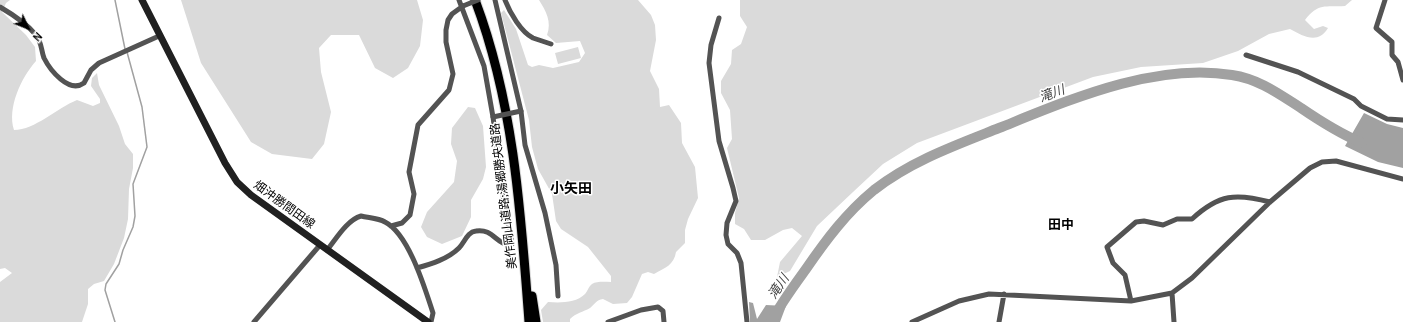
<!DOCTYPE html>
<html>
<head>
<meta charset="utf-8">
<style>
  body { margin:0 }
  #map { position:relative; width:1403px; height:322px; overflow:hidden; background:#fff; font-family:Karla,sans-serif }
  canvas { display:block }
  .north { position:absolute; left:8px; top:8px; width:40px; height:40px; -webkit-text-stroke:3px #fff; paint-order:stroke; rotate:133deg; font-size:11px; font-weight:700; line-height:16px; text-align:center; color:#000 }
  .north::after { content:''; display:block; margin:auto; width:14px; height:18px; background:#000; clip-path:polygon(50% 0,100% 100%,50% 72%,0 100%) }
</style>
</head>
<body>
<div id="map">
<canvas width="1403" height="322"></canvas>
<div class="north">N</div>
</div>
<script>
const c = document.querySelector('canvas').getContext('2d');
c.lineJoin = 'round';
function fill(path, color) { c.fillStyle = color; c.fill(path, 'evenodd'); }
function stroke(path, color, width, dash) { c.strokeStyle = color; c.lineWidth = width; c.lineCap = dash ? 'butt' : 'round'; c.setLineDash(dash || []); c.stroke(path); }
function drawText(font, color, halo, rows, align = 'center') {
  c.font = font + ' Karla,"Noto Sans JP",sans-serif'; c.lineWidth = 3; c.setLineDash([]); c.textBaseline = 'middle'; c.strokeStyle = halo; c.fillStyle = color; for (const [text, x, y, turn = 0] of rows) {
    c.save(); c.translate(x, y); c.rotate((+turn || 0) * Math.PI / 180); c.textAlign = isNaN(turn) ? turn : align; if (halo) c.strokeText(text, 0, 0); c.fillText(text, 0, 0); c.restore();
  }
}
fill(new Path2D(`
  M0 0H10L6 3 2 12 26 35 35 47 36 61C21 78 7 108 14 130 35 130 57 108 77 100L93 106 100 103V99L91 86 92 78 97 73 99 85 119 126 125 144 133 154V168L129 189 128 219 124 238 114 264 104 281 94 284 88 289V304L82 322H0V282L12 273 5 268 0 269Z
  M181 0H417L423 20 420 46 408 68 393 78 375 68 359 35H331L319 48 321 72 331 112 324 144 312 159 272 154 251 142 201 63Z
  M539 0H638L651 15 655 25 656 40 650 71 659 89 660 107 669 105 681 123 682 143 695 167 698 198 688 219 685 230V243L676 252C674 265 665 268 654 274L648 272 642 274 632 297 627 303 613 304 603 299C596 300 595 304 590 308 583 312 576 313 570 319V322H543L541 310 548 302C560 303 576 303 585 294 588 291 588 287 592 284 597 281 605 282 611 282V276L588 247 561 229 556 221 552 194 538 169 532 147 529 120 501 13 504 10 516 29 528 65 532 67 539 65 553 68 579 62 585 53 580 41 556 43 547 35C552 22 546 11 539 0Z
  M740 0H1352L1345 6C1325 7 1318 3 1305 20L1314 29 1323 26 1328 28C1318 45 1303 36 1290 29L1269 34 1238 51 1203 63 1141 67 1093 77 917 143 883 164 853 192 817 226 790 271 777 277 780 262 802 236 792 228 783 230 765 240H751L744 229 735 224V213L739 198 727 148 732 139 730 110 721 93V81L731 64 732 50 741 44 747 27 740 16Z
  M578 47 581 58 558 64 555 53Z
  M468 107 475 108 483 126 486 167 483 179 471 200V217L462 236 442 244 427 237 421 227 427 212 454 182 457 161 451 144 452 128Z`), '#dadada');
fill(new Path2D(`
  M1364 113 1387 124 1403 128V168L1378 162 1345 146Z
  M749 302 753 303 757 319 766 305 786 306 780 322H750Z`), '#a1a1a1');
stroke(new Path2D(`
  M115 0 125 49
  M115 322 105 290 106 284 119 264 123 250 133 227 135 216 133 184 147 147 142 107 127 52`), '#a1a1a1', 1.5);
stroke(new Path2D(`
  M771 322C781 303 793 287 806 269 826 240 846 213 874 190 911 161 956 145 999 128 1069 100 1155 62 1232 75 1259 79 1279 94 1301 108 1320 121 1341 134 1362 143`), '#a1a1a1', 10);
const motorway = new Path2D(`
  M475 0C514 103 521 214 529 322
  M532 296 536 322`);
stroke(motorway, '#dbdbdb', 11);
stroke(new Path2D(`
  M495 0 521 111 525 145 545 213 556 265 558 296
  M505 0C510 13 521 32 533 38 539 40 545 42 551 44
  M1385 0 1376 28 1392 42V55L1398 62 1403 80
  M0 7C12 14 27 24 36 35 42 43 41 50 44 58 50 70 69 94 84 83L91 70 99 63 159 36
  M719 18 711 45 709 63 719 141 733 188 736 201 727 223 726 235 728 244 737 253 741 263 747 322
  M1246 55 1298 72 1354 99 1361 106 1387 119 1403 120
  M391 226 402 223 410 215 414 194 409 172 418 125 449 90 453 74 446 42V30L448 20 452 14 463 6
  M327 250C336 239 347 220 361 216 369 218 378 218 385 222 409 234 425 289 433 313L431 322
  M417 268C431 264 448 259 459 248 465 242 467 232 476 231 494 228 497 247 512 244L504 202 493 117 484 66 459 0
  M1172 293 1174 322
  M1131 301 1125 275 1113 263 1107 247 1136 222 1144 221 1163 225 1177 219H1192C1219 194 1236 193 1270 202
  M254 322 320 245
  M608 322 641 310 658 307 663 311 664 322
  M912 322 959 301 989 294 1131 301 1172 293 1192 278 1270 202 1310 168 1322 162 1336 161 1403 179
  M999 322 1004 294`), '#535353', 5);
stroke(new Path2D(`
  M142 0 225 163 237 182 251 195 428 322`), '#202020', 7);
stroke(motorway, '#000', 9);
stroke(new Path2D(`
  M463 6 478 0
  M493 117 521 111`), '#535353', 5);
drawText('12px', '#000', '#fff', [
  ["美作岡山道路;湯郷勝央道路",504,196,-97],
  ["畑沖勝間田線",284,205,36]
]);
drawText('italic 13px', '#424242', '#fff', [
  ["滝川",1052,94,-20],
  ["滝川",779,287,-56]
]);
drawText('bold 13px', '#000', '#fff', [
  ["田中",1061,225]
]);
drawText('bold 14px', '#000', '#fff', [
  ["小矢田",571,189]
]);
</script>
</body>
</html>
